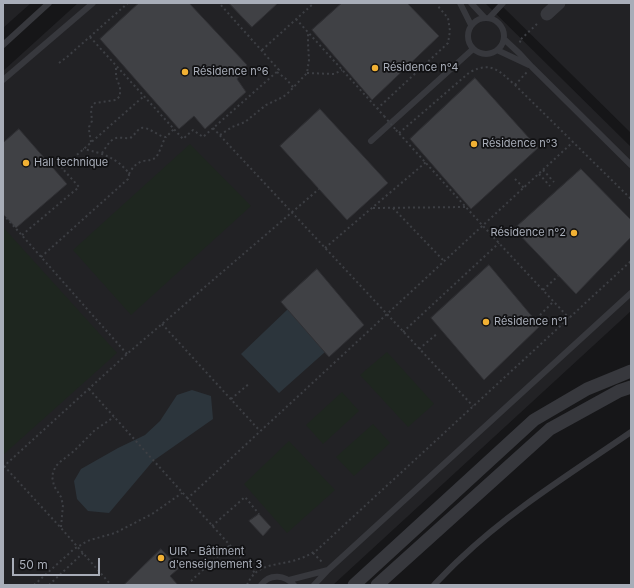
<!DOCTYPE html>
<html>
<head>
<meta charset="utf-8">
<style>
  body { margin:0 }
  #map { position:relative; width:634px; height:588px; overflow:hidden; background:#161618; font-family:Inter,sans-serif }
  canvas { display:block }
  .frame { position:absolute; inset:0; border:4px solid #a8adb8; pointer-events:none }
  .scale { position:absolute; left:12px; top:558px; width:88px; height:18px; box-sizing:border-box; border:2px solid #a8adb8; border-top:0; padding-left:5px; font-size:12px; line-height:14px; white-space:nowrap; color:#a8adb8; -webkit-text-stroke:3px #111113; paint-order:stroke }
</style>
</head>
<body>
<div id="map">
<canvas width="634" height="588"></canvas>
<div class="frame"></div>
<div class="scale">50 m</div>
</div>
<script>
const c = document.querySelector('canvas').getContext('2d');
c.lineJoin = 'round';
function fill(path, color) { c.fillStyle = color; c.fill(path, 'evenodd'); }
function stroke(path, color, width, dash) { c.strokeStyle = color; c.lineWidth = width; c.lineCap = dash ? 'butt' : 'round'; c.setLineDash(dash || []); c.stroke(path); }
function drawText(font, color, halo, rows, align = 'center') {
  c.font = font + ' Inter,sans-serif'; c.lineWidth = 3.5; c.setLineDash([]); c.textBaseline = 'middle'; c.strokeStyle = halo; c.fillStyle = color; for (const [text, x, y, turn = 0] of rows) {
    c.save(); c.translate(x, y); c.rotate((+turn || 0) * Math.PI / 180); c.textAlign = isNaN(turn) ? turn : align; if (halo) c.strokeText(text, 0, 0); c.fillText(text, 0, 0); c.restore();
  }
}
fill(new Path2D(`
  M3 3H31L3 28Z
  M78 3H485L631 147V311L333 585H3V71Z
  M499 3H631V133Z`), '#222225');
fill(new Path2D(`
  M190 144 251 206 131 315 73 250Z
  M3 227 117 353 3 455Z
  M387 352 434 404 408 427 360 375Z
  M342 392 359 411 323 444 306 425Z
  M373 424 390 443 354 476 336 457Z
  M289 441 335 490 287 533 244 484Z`), '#1e261f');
fill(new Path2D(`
  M288 309 325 352 279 393 241 354Z
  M192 390 211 396 213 419 153 461 109 513 88 511 77 499 74 481 81 469 118 448 145 435 160 421 177 395Z`), '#2c353c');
const building = new Path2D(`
  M139 3H189L247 65 237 79 246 92 205 129 194 116 179 129 100 39Z
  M229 3H278L252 27Z
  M342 3H407L439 36 372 100 312 30Z
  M475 78 538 148 471 209 410 139Z
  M320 109 388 183 347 220 280 146Z
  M19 129 67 184 16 228 3 214V143Z
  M581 169 631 220V237L576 294 514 229Z
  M489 265 540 326 484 380 431 318Z
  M317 269 364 325 329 357 281 302Z
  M259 514 271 527 263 536 249 521Z
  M161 549 179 568 170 576 178 585H124Z`);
fill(building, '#404145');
stroke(building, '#303034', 1);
stroke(new Path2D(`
  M296 19 384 116
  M90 37 183 139 193 130 203 137 279 70 219 3
  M521 42 519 41 538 23
  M262 50 314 3
  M59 63 67 57 128 3
  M277 72 286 79 293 87
  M307 73 334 74 342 70
  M515 85 527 72
  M377 109 448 43 450 31 448 18 437 5
  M213 128 473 406
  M396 130 483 226 569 318
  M399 133 470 72C492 61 499 71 515 85L631 199
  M220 135 232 127 245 122 266 105 283 97 289 92 307 73 309 60 308 43V33
  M91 142 89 130V127L92 121 91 110 92 106 95 103 116 100 120 96V87L116 77V67
  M102 153C105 149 109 141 114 139 119 136 125 139 130 138 136 135 138 126 145 128 153 130 158 136 166 137L174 129
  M543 170 554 182
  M129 174C132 168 136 163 143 161 148 160 152 161 156 157 160 153 162 142 166 137
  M539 174 550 186
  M515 179 524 188
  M373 208 465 207
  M393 208 444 261
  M3 214 127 354
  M22 235 79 187 62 168 144 96
  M325 248 426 162
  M41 257 128 179 129 175 128 172C115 157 102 153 83 149
  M543 290 558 276
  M540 315 553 302
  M162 324 260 431
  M403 332 499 243
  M419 349 438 333
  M89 389 255 573
  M231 399 250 383
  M4 466 61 528 111 585
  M3 467 127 354 319 189
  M187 499 573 142
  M212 526 245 497 259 514
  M61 527 63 505 61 497 54 486 52 476 54 470 56 466 60 462 74 451 95 430 114 417
  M313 553 322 562
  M191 581 230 545
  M34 585 74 549 84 543 90 540 115 533 152 514 182 493
  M49 585 83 553
  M247 585C256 564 273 566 292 561 301 559 309 555 317 550L631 261`), '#3d3f44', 2, [2, 3]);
stroke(new Path2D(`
  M460 3 471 25
  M471 3 485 18
  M489 18 503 3
  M468 36a18 18 0 1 1 36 0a18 18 0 1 1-36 0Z
  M504 39 520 54 532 67 631 165
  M3 45 49 3
  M497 50 529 65
  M3 80 93 3
  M371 141 473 49
  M328 570 631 293
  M289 580 328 570 314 585
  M261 585C270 573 285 575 294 585
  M434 585C443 576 451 567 460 559 511 510 573 472 631 432`), '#37383d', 6);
stroke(new Path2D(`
  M547 14 559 3
  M354 585 534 420 587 389 631 371
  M377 585 550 429 619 391 631 387`), '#37383d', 13);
stroke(new Path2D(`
  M384 116 396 130`), '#3d3f44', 2, [2, 3]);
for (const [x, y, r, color] of [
  [375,68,4,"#f2b134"],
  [185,72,4,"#f2b134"],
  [474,144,4,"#f2b134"],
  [26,163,4,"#f2b134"],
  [574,233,4,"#f2b134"],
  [486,322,4,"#f2b134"],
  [161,558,4,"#f2b134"]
]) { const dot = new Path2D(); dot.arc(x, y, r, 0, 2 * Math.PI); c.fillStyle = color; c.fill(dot); stroke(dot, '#111113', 1.5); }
drawText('11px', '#a8adb8', '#111113', [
  ["Résidence n°4",383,68],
  ["Résidence n°6",193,72],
  ["Résidence n°3",482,144],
  ["Hall technique",34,163],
  ["Résidence n°2",566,233,"right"],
  ["Résidence n°1",494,322],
  ["UIR - Bâtiment",169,552],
  ["d'enseignement 3",169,565]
], 'left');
</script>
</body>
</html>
